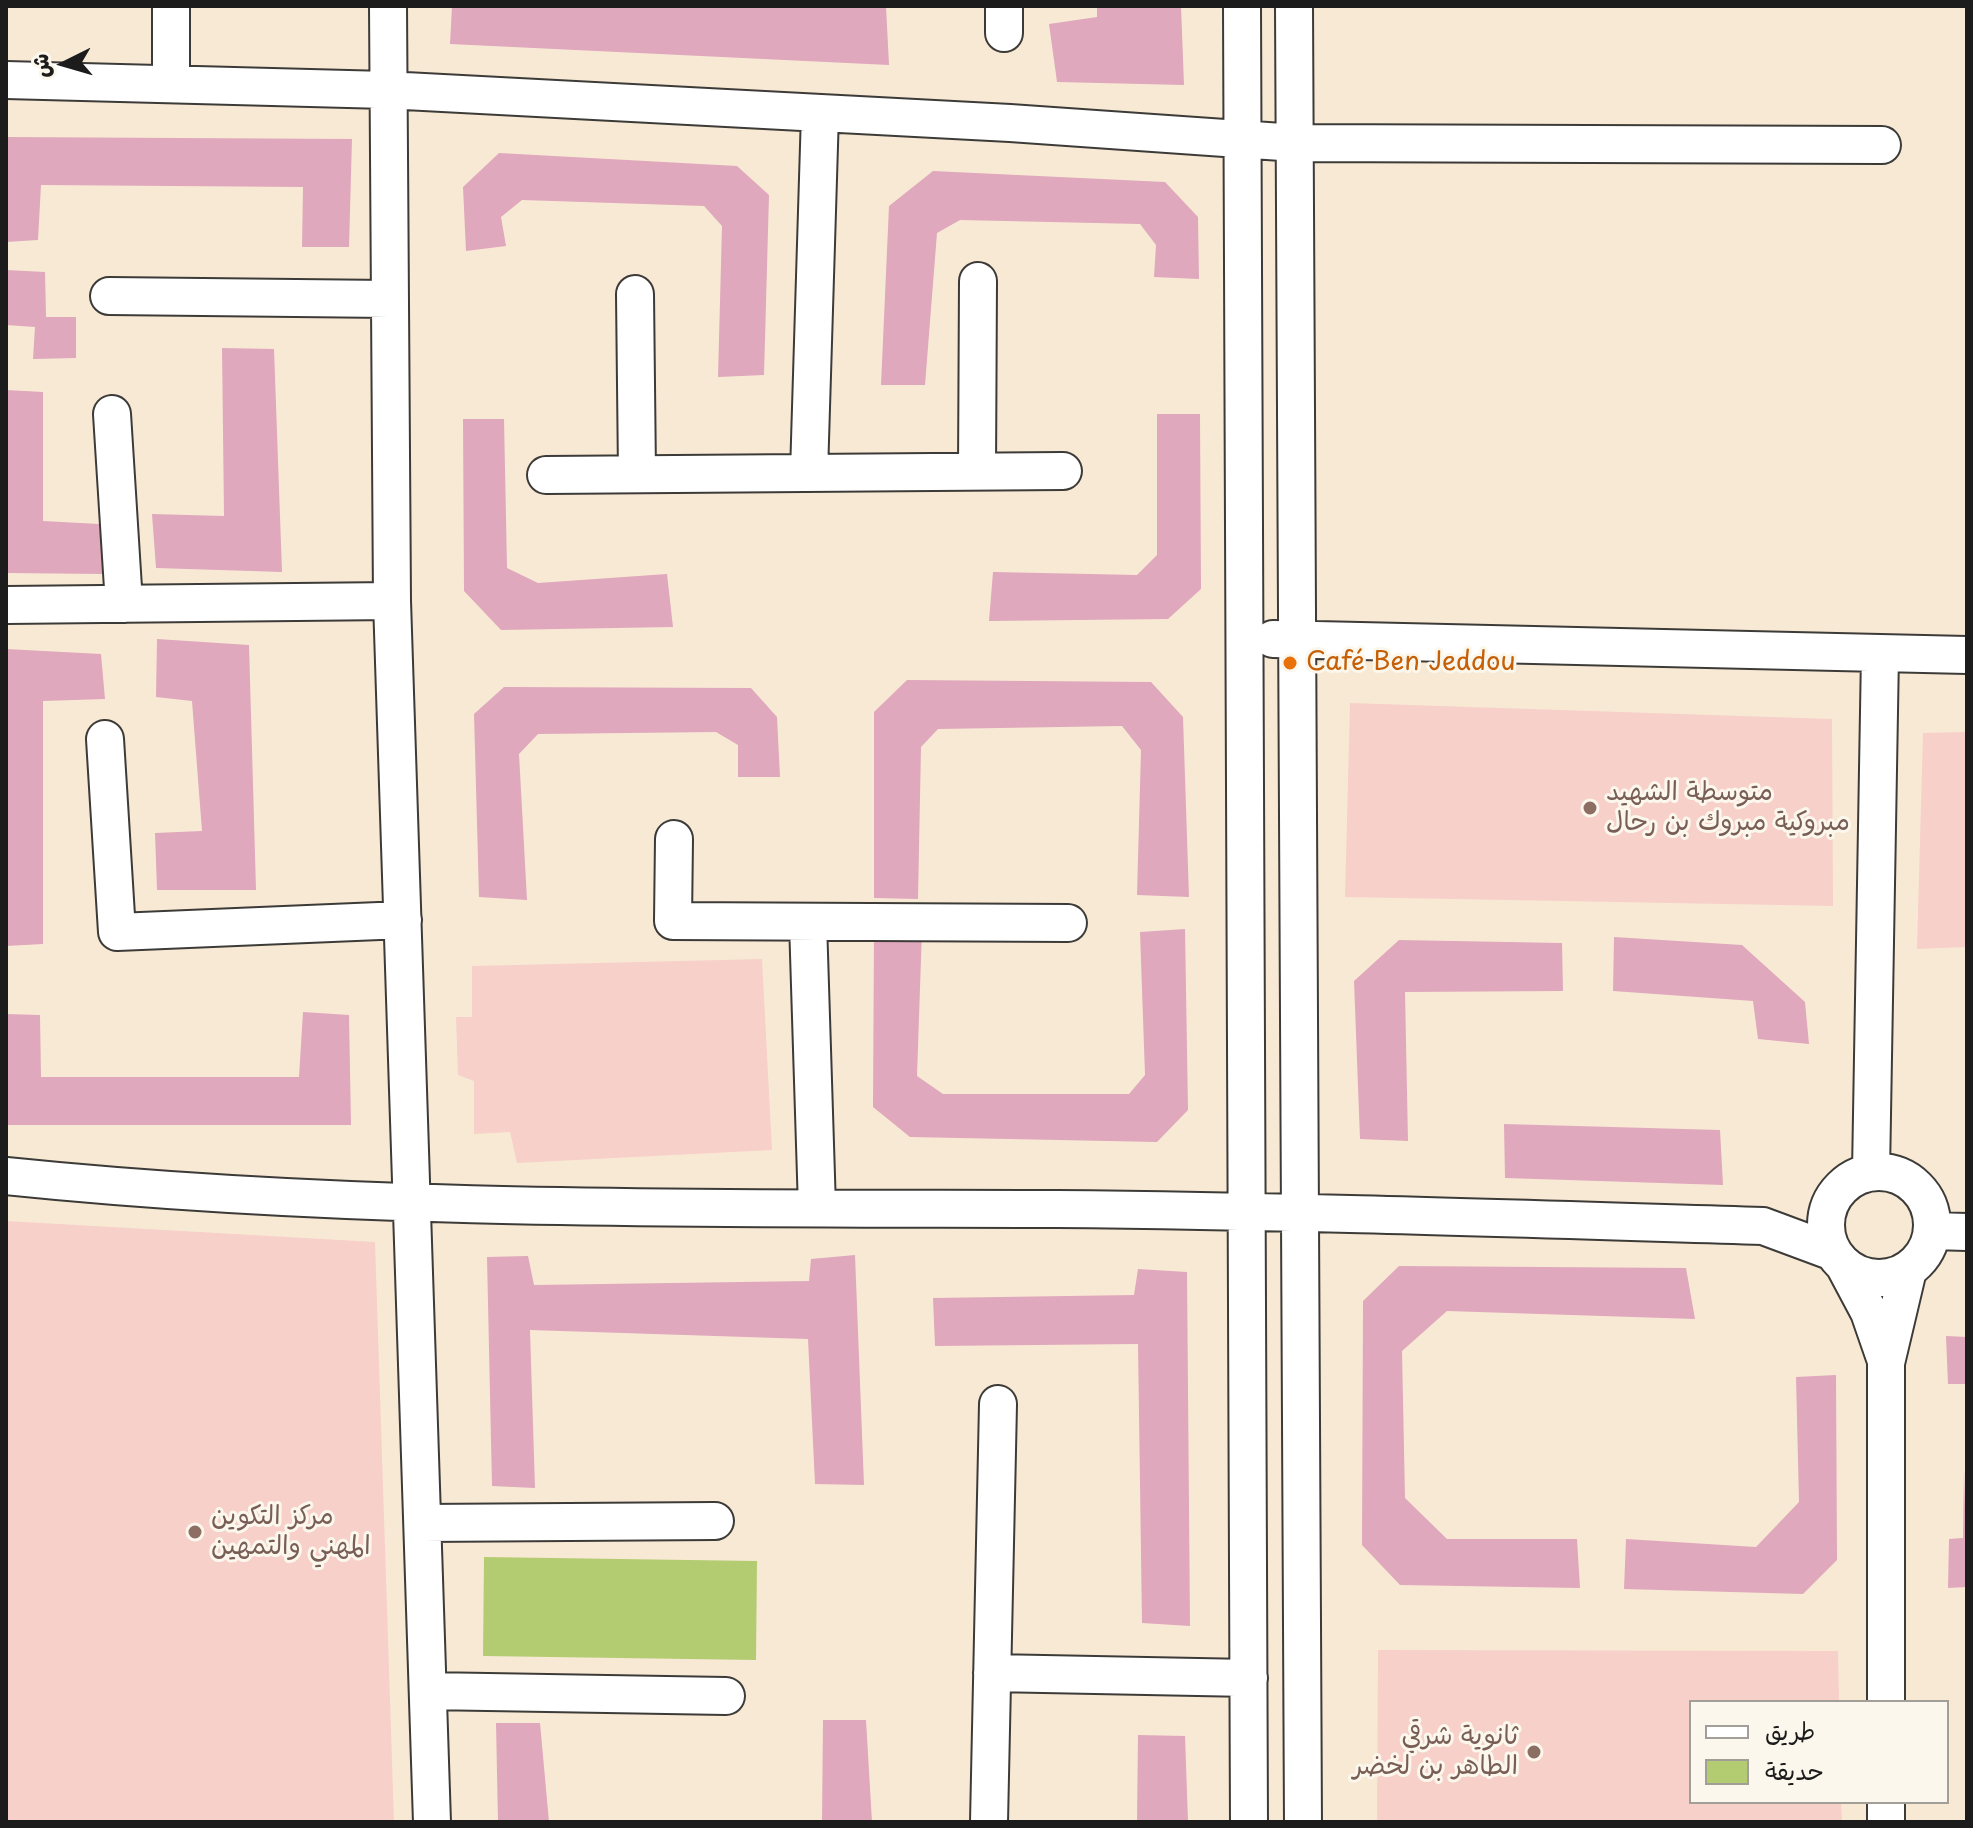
<!DOCTYPE html>
<html>
<head>
<meta charset="utf-8">
<style>
  body { margin:0 }
  #map { position:relative; width:1973px; height:1828px; overflow:hidden; background:#f8e9d5; font-family:"Playpen Sans","Playpen Sans Arabic",sans-serif }
  canvas { display:block }
  .frame { position:absolute; inset:0; border:8px solid #1c1c1c; pointer-events:none }
  .legend { position:absolute; left:1689px; top:1700px; width:260px; height:104px; box-sizing:border-box; background:#fbf7ec; border:2px solid #a29f99; margin:0; padding:10px 14px; list-style:none; font-size:24px; color:#1c1c1c }
  .legend li { display:flex; align-items:center; gap:16px; height:40px }
  .legend b { width:40px; border:2px solid #a29f99 }
  .north { position:absolute; left:24px; top:24px; width:80px; height:80px; -webkit-text-stroke:6px #fbf7ec; paint-order:stroke; rotate:265deg; font-size:22px; font-weight:700; line-height:32px; text-align:center; color:#1c1c1c }
  .north::after { content:''; display:block; margin:auto; width:28px; height:36px; background:#1c1c1c; clip-path:polygon(50% 0,100% 100%,50% 72%,0 100%) }
</style>
</head>
<body>
<div id="map">
<canvas width="1973" height="1828"></canvas>
<div class="frame"></div>
<ul class="legend">
<li><b style="height:10px;background:#fff"></b>طريق</li>
<li><b style="height:22px;background:#b3cc71"></b>حديقة</li>
</ul>
<div class="north">ش</div>
</div>
<script>
const c = document.querySelector('canvas').getContext('2d');
c.lineJoin = 'round';
function fill(path, color) { c.fillStyle = color; c.fill(path, 'evenodd'); }
function stroke(path, color, width, dash) { c.strokeStyle = color; c.lineWidth = width; c.lineCap = dash ? 'butt' : 'round'; c.setLineDash(dash || []); c.stroke(path); }
function drawText(font, color, halo, rows, align = 'center') {
  c.font = font + ' "Playpen Sans","Playpen Sans Arabic",sans-serif'; c.lineWidth = 6; c.setLineDash([]); c.textBaseline = 'middle'; c.strokeStyle = halo; c.fillStyle = color; for (const [text, x, y, turn = 0] of rows) {
    c.save(); c.translate(x, y); c.rotate((+turn || 0) * Math.PI / 180); c.textAlign = isNaN(turn) ? turn : align; if (halo) c.strokeText(text, 0, 0); c.fillText(text, 0, 0); c.restore();
  }
}
fill(new Path2D(`
  M1350 703 1832 719 1833 906 1345 897Z
  M1967 732V947L1917 949 1923 733Z
  M762 959 772 1150 517 1163 510 1132 474 1134V1081L458 1075 456 1017H472V966Z
  M6 1221 375 1242 394 1822H6Z
  M1378 1650 1838 1651 1839 1702H1691V1802H1841L1842 1822H1377Z`), '#f7d0c9');
fill(new Path2D(`
  M484 1557 757 1561 756 1660 483 1656Z`), '#b3cc71');
fill(new Path2D(`
  M452 6H886L889 65 450 44Z
  M1097 6H1181L1184 85 1057 82 1049 24 1097 17Z
  M6 137 352 139 349 247H302L303 187 41 185 38 240 6 242Z
  M499 153 737 166 769 195 764 375 718 377 722 226 704 206 522 200 501 217 506 246 466 251 463 187Z
  M933 171 1165 182 1198 217 1199 279 1154 277 1156 245 1140 224 960 220 937 233 925 385H881L889 206Z
  M6 270 45 272 46 317H76V358L33 359 35 327 6 325Z
  M222 348 274 349 282 572 156 568 152 514 224 516Z
  M6 390 43 392V521L99 524 104 574 6 573Z
  M1157 414H1200L1201 589 1168 619 989 621 993 572 1137 575 1157 555Z
  M463 419H504L507 568 538 583 667 574 673 627 501 630 464 591Z
  M157 639 249 645 256 890H157L155 833 202 831 192 701 156 697Z
  M6 649 101 654 105 699 43 701V944L6 946Z
  M907 680 1151 682 1183 717 1189 897 1137 895 1141 750 1122 726 938 729 921 747 918 899 874 898V712Z
  M504 687 751 688 777 717 780 777H738V745L716 732 538 734 519 754 527 900 479 897 474 714Z
  M874 929 922 930 917 1076 943 1094H1129L1145 1075 1140 932 1185 929 1188 1110 1157 1142 910 1137 873 1107Z
  M1614 937 1742 945 1805 1002 1809 1044 1758 1039 1753 1001 1613 991Z
  M1399 940 1562 943 1563 991 1405 992 1408 1141 1360 1139 1354 981Z
  M303 1012 349 1015 351 1125H6V1014L40 1015 41 1077H299Z
  M1504 1124 1720 1130 1723 1185 1505 1178Z
  M855 1255 864 1485 815 1484 808 1339 530 1330 535 1488 492 1486 487 1257 528 1256 534 1285 809 1281 811 1259Z
  M1399 1266 1686 1268 1695 1319 1447 1311 1402 1351 1405 1498 1447 1539H1577L1580 1588 1400 1585 1362 1545 1363 1301Z
  M1138 1269 1187 1272 1190 1626 1142 1623 1138 1344 935 1346 933 1298 1134 1295Z
  M1946 1336 1967 1337V1384H1948Z
  M1836 1375 1837 1560 1803 1594 1624 1589 1626 1539 1756 1547 1799 1502 1796 1377Z
  M1964 1469 1967 1587 1948 1588 1949 1539 1963 1538Z
  M823 1720H866L872 1822H822Z
  M496 1723H540L549 1822H498Z
  M1138 1735 1185 1736 1188 1822H1137Z`), '#dfa8bc');
const minor = new Path2D(`
  M171 6V84
  M388 6 392 601 432 1822
  M1242 6 1249 1822
  M1294 6 1303 1822
  M1004 33V6
  M6 80 386 90 1010 123 1296 143 1882 145
  M635 294 637 474
  M109 296 389 299
  M112 414 124 604
  M977 471 978 281
  M809 473 820 113
  M546 475 1063 471
  M6 605 392 601
  M1273 639 1967 655
  M105 739 117 932 403 920
  M674 839 673 921 1068 923
  M808 922 817 1208
  M1826 1225a53 53 0 1 1 106 0a53 53 0 1 1-106 0Z
  M1871 1172 1880 654
  M6 1176C355 1212 706 1208 1057 1209 1292 1211 1528 1219 1763 1226L1833 1252
  M1932 1231 1967 1232
  M1844 1265 1869 1312 1886 1361
  M423 1523 715 1521
  M992 1673 1249 1678
  M428 1691 726 1696
  M1886 1702V1363L1908 1270
  M989 1822 998 1404
  M1886 1822V1802`);
stroke(minor, '#3d3b38', 40);
stroke(minor, '#fff', 36);
for (const [x, y, r, color] of [
  [1290,663,8,"#e8710a"],
  [1590,808,8,"#8d6e63"],
  [195,1532,8,"#8d6e63"],
  [1534,1752,8,"#8d6e63"]
]) { const dot = new Path2D(); dot.arc(x, y, r, 0, 2 * Math.PI); c.fillStyle = color; c.fill(dot); stroke(dot, '#fbf7ec', 3); }
drawText('26px', '#c56008', '#fbf7ec', [
  ["Café Ben Jeddou",1306,663]
], 'left');
drawText('26px', '#785e54', '#fbf7ec', [
  ["متوسطة الشهيد",1606,793],
  ["مبروكية مبروك بن رحال",1606,823],
  ["مركز التكوين",211,1517],
  ["المهني والتمهين",211,1547],
  ["ثانوية شرقي",1518,1737,"right"],
  ["الطاهر بن لخضر",1518,1767,"right"]
], 'left');
</script>
</body>
</html>
